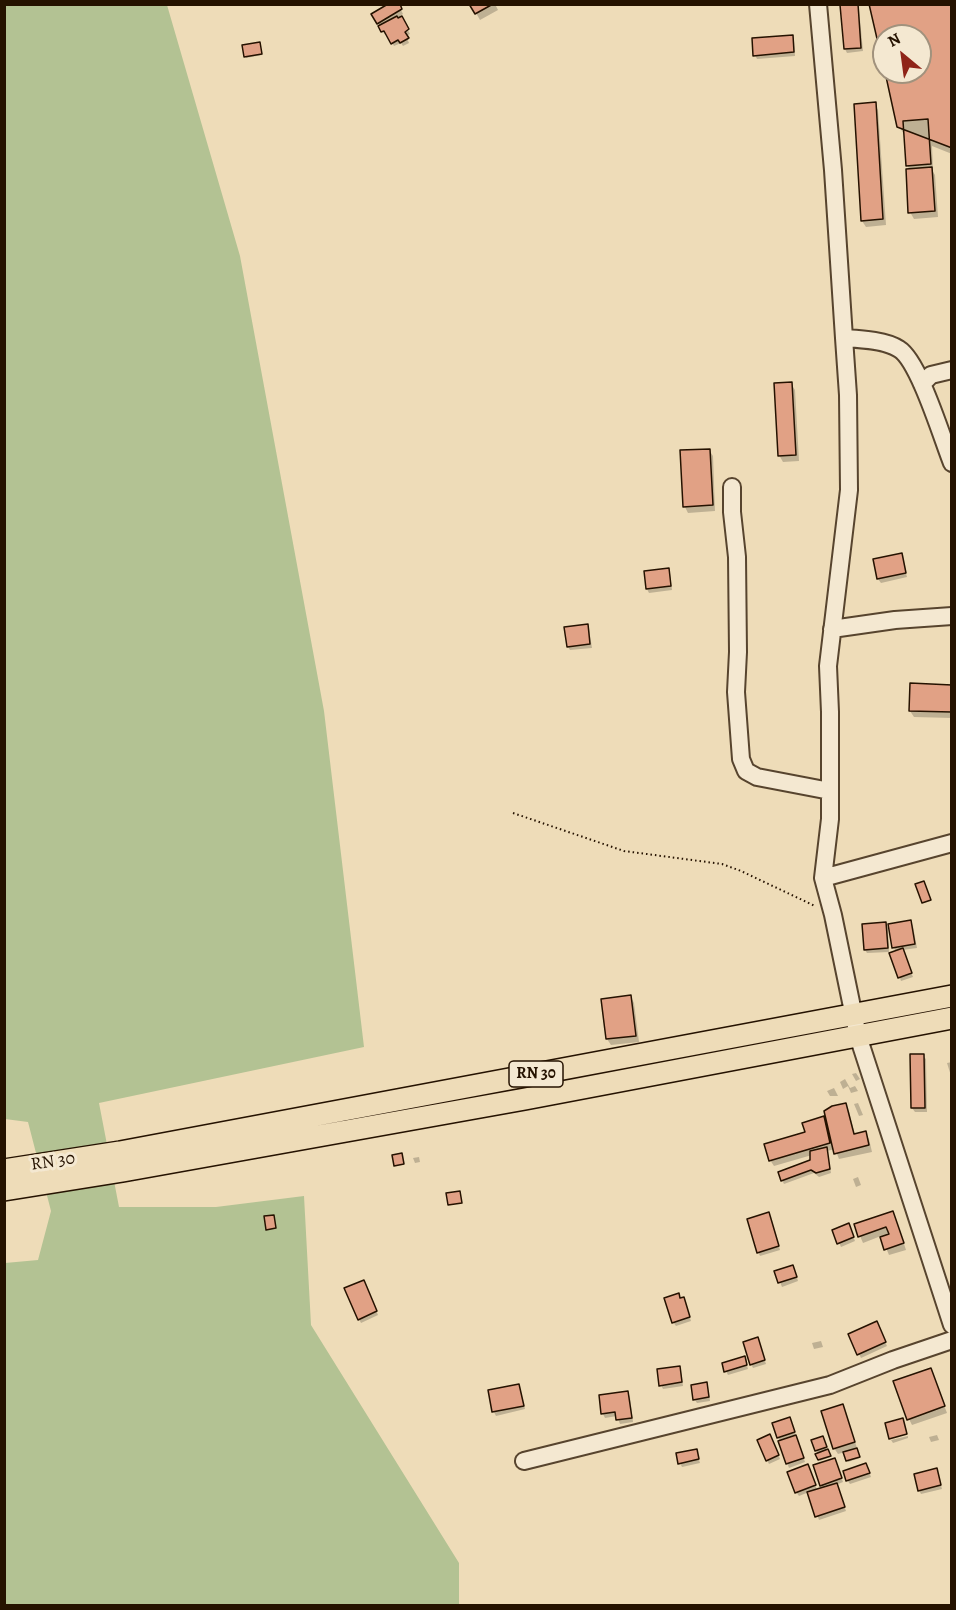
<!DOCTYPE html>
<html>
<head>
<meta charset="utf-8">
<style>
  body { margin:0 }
  #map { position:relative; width:956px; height:1610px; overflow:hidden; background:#eedcb8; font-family:Alegreya,serif }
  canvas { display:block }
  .frame { position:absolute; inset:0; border:6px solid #251200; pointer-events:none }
  .north { position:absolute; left:872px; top:24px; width:60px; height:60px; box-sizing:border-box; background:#f4e8d1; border:2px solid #a1927d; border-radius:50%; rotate:331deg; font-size:16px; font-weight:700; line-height:24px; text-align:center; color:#251200 }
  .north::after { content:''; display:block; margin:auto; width:21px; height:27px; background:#8f2418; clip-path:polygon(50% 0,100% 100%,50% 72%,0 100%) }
</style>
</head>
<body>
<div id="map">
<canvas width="956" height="1610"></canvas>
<div class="frame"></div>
<div class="north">N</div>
</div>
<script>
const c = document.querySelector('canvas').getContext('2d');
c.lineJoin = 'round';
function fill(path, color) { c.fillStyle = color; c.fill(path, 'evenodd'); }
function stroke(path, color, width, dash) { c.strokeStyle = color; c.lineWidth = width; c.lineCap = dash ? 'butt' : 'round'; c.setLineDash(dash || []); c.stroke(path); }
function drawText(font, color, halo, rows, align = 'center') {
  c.font = font + ' Alegreya,serif'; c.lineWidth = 6; c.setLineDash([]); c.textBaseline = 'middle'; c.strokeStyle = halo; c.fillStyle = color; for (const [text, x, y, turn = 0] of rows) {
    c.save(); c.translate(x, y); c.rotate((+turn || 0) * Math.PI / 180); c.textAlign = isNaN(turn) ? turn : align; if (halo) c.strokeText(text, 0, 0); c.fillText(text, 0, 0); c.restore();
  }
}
fill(new Path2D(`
  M5 5H167L240 256 324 711 364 1047 99 1103 119 1207H216L304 1196 311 1325 459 1563V1605H5V1263L38 1260 51 1211 28 1122 5 1119Z`), '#b3c293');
fill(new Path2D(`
  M398 4 403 14 400 16 410 34 406 36 409 43 403 46 401 43 394 46 387 34 385 35 373 15Z
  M471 4H495L498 10 480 20Z
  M871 4H952V154L932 146 933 170H932L935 175 938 217 914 219 910 212V170L907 165 905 136 899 126 886 72H920V36H884V63Z
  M857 5 859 9 863 51 847 53 845 49Z
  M792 36 794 40 795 56 757 59 755 55Z
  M260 45 262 55 246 58V57Z
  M875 104 878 110 886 225 866 227 862 221Z
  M791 384 795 390 799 461 783 462 779 455Z
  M709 450 713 456 715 511 688 513 685 507Z
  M901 555 907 577 881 583 878 579 875 560Z
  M668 570 670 573 672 590 649 593 647 589 645 572Z
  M587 625 589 629 592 648 570 650 568 647Z
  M952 687V718L914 717 910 711Z
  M911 922 913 926 917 948 902 950 913 977 901 981 891 954 896 952 894 948Z
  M885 924 888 928 889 952 867 953 865 950Z
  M631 997 634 1003 639 1042 611 1045 607 1039Z
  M911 1056H923L926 1059 927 1112H915L912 1108Z
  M952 1062V1079L947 1063Z
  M856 1073 860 1079 856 1081 852 1074Z
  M845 1079 850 1088 855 1086 858 1091 851 1093 848 1086 843 1089 840 1082Z
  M834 1088 838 1096H830L827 1091Z
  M858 1103 863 1115 859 1116 854 1104Z
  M845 1104 849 1111 855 1135 865 1133 869 1139 872 1152 839 1159 835 1149 827 1151 831 1173 819 1177 814 1173 784 1184 782 1180 811 1161 812 1155 774 1166 770 1160 807 1133 823 1118 829 1127Z
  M419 1157 420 1162 415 1163 413 1158Z
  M858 1177 861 1185 856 1187 853 1179Z
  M892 1213 896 1219 906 1250 889 1255 881 1236 863 1243 860 1236Z
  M769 1214 780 1250 760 1256 758 1252Z
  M850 1229 855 1241 841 1247 834 1231Z
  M795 1271 798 1281 782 1287 776 1272Z
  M365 1285 378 1315 361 1323 359 1319Z
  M685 1303 691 1321 676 1326 673 1322Z
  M878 1327 887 1346 861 1358 850 1335Z
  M821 1341 823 1347 814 1349 812 1343Z
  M759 1343 766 1364 753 1368 751 1364Z
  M746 1362 748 1369 728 1375 726 1371Z
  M679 1367 681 1371 683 1386 663 1389 661 1385Z
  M930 1369 947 1413 912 1425 909 1419Z
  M706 1384 708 1387 710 1401 697 1403 695 1400Z
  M519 1386 525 1409 496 1416 494 1412 490 1392Z
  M628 1393 630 1397 633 1422 620 1424 617 1416 605 1418 603 1414Z
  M842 1406 846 1412 860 1458 848 1462 845 1452 838 1454 834 1448Z
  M790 1418 805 1462 789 1468 778 1437Z
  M937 1435 939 1440 931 1442 929 1437Z
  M908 1436V1438L893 1443 891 1440Z
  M822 1438 830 1457 820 1461 813 1441Z
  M772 1439 780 1459 769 1464 767 1460Z
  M696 1450 700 1463 682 1467 680 1463Z
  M836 1464 843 1482 836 1485 846 1511 819 1520 809 1492 799 1496 796 1492 810 1469 817 1490 823 1489 821 1485Z
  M868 1469 871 1477 850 1484 847 1480Z
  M938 1474 942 1489 921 1494 919 1490Z`), '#0003');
const building = new Path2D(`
  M388 4H400L402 9 377 24 371 14Z
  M469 4H493L475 14Z
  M858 4 861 48 844 49 840 5Z
  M869 4H952V148L897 127 885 72H920V36H884V69Z
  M397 16 398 18 402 16 409 29 405 32 409 38 400 43 398 40 391 44 384 31 381 32 378 26Z
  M793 35 794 52 753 56 752 38Z
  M260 42 262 54 244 57 242 45Z
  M876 102 883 219 861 221 854 104Z
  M928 119 931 164 906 166 903 121Z
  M932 167 935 211 908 213 906 169Z
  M792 382 796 455 778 456 774 383Z
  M710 449 713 505 683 507 680 450Z
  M902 553 906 573 877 579 873 559Z
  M669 568 671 586 646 589 644 571Z
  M588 624 590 644 567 647 564 627Z
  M910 683 952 685V712L909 711Z
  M924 881 931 900 922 903 915 884Z
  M911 920 915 944 892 948 888 924Z
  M886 922 888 948 864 950 862 924Z
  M903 948 912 973 898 978 889 953Z
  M631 995 636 1036 606 1039 601 999Z
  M910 1054H924L925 1108H911Z
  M846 1103 854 1134 866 1131 869 1145 834 1154 824 1111 832 1106Z
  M824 1116 830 1143 769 1161 764 1144 805 1132 802 1123Z
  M827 1147 830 1169 816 1173 811 1170 781 1181 778 1172 810 1160V1151Z
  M402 1153 404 1164 394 1166 392 1155Z
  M460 1191 462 1203 448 1205 446 1193Z
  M893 1211 904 1243 884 1250 880 1237 889 1234 886 1227 858 1237 854 1224Z
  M769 1212 779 1246 757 1253 747 1219Z
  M274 1215 276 1228 266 1230 264 1216Z
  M849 1223 854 1237 837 1244 832 1230Z
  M793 1265 797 1277 778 1283 774 1271Z
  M364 1280 377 1311 358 1320 344 1288Z
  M679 1293 680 1298 684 1297 690 1317 672 1323 664 1298Z
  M877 1321 886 1342 857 1355 848 1334Z
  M758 1337 765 1360 750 1365 743 1342Z
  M745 1356 747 1365 724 1372 722 1363Z
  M680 1366 682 1382 659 1386 657 1369Z
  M931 1368 945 1406 907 1420 893 1381Z
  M707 1382 709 1397 693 1400 691 1385Z
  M519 1384 524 1406 492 1412 488 1390Z
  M628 1391 632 1418 616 1420 615 1412 601 1414 599 1395Z
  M843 1404 855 1442 833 1449 821 1411Z
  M790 1417 795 1432 777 1438 772 1423Z
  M903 1418 907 1434 889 1439 885 1423Z
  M770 1434 779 1455 766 1461 757 1440Z
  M796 1435 804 1458 786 1464 778 1441Z
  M823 1436 827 1447 815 1451 811 1440Z
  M857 1448 860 1457 846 1461 843 1452Z
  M697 1449 699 1459 678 1464 676 1453Z
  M828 1449 831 1456 818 1460 815 1454Z
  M835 1458 842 1478 820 1486 813 1465Z
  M866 1463 870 1473 846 1481 843 1471Z
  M808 1464 816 1485 795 1493 787 1472Z
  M937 1468 941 1485 918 1491 914 1474Z
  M837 1483 845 1507 815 1517 807 1492Z`);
fill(building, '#e1a185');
stroke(building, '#251200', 1.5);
const minor = new Path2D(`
  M818 4 833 170 844 338 848 395 849 490 828 666 830 712V819L823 878 833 915 858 1036 952 1325
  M844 338C860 339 886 340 899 349 919 361 942 438 952 463
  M922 384 931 375 952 370
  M732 487V512L737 557 738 652 736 692 741 759 746 771 757 777 830 791
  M832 629 895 620 952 616
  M823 878 952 843
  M524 1461 830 1385 893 1360 952 1340`);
const major = new Path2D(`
  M4 1170 120 1152 952 996
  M4 1190 123 1171 525 1099 952 1018`);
stroke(minor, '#57442e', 20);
stroke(major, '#251200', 24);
stroke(new Path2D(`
  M513 813 624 851 722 864 741 871 815 906`), '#251200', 2, [1.5, 3]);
stroke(minor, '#f4e8d1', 16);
stroke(major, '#eedcb8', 21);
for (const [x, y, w] of [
  [536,1074,54]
]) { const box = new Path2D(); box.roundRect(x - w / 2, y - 13, w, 26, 4.5); c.fillStyle = '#f4e8d1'; c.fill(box); stroke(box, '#251200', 1.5); }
drawText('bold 16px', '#251200', null, [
  ["RN 30",536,1074]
]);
drawText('18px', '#251200', '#f4e8d1', [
  ["RN 30",53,1162,-9]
]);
</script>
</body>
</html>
